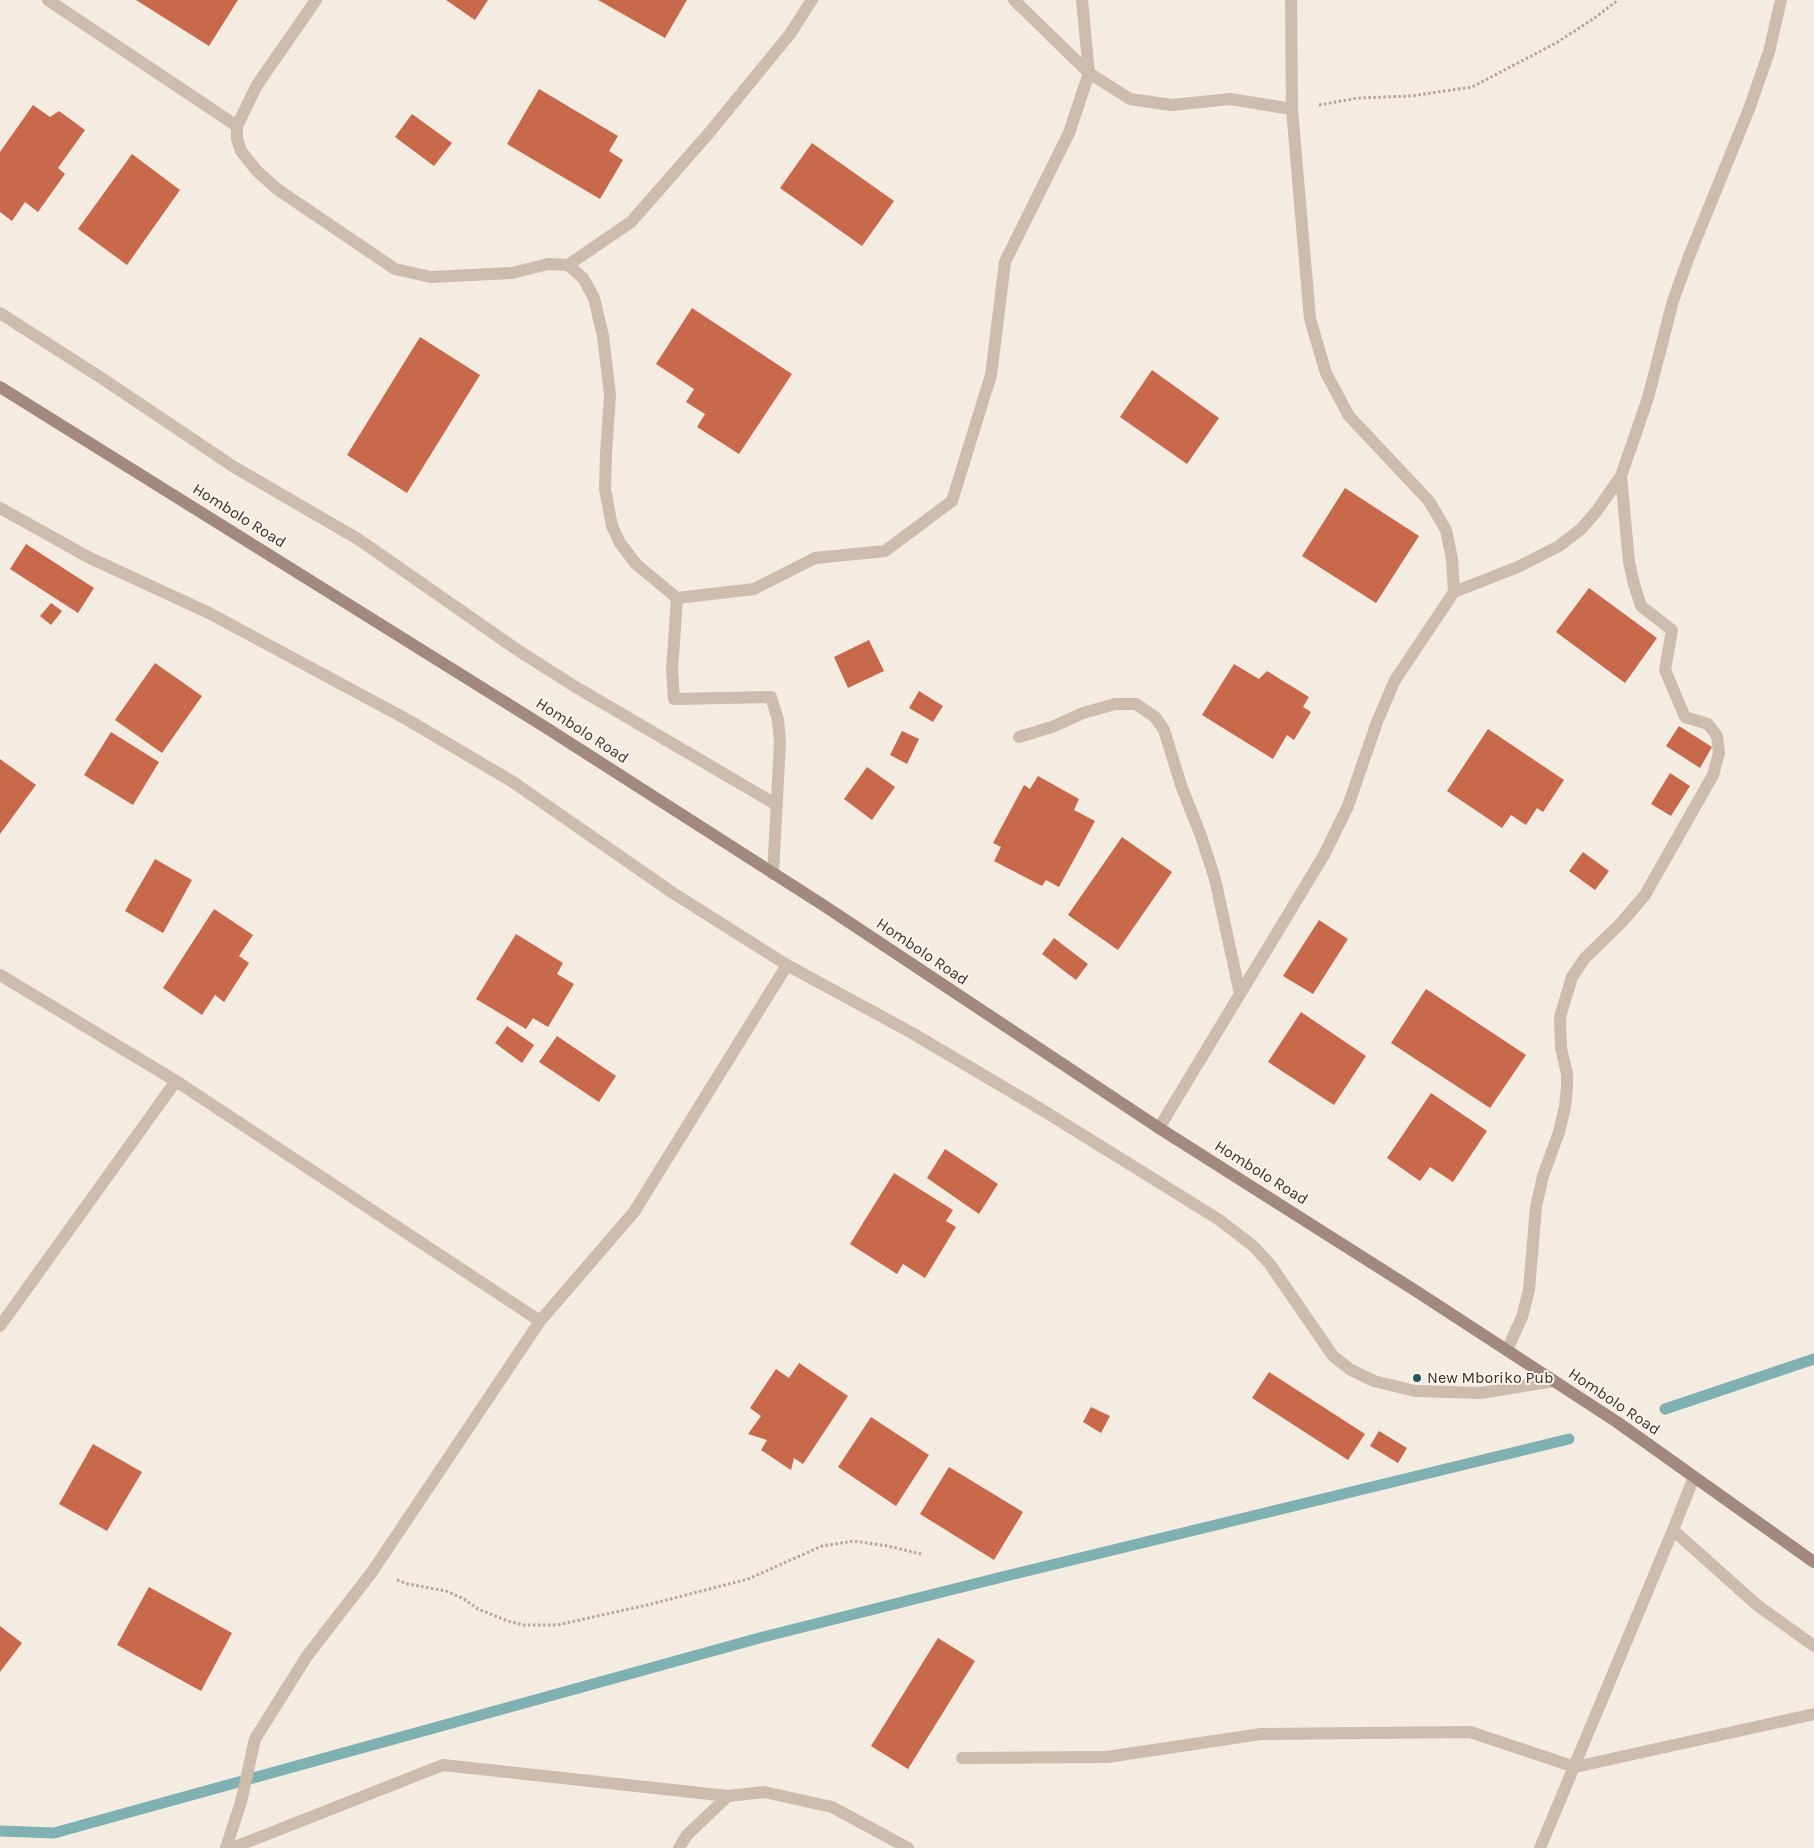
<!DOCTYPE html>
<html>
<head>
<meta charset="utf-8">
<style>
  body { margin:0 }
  canvas { display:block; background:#f4ebe1 }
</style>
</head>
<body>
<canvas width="1814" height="1848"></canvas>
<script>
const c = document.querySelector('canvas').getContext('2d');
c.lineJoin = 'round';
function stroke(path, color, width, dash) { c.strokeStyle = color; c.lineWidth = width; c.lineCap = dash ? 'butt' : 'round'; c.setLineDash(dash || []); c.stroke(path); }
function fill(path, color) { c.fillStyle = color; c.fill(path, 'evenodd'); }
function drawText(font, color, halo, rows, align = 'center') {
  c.font = font + ' Karla,sans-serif'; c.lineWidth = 4; c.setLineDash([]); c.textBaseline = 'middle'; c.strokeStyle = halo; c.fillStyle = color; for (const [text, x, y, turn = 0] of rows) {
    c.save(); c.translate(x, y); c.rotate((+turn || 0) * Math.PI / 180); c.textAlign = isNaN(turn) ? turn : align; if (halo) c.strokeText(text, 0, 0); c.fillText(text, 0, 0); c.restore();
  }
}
stroke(new Path2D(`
  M1665 1409 1814 1359
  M0 1831 54 1833 763 1637 1002 1577 1569 1439`), '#7fb0b2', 11);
fill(new Path2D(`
  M136 0H238L209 46Z
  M446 0H488L475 20Z
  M598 0H687L665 38Z
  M539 89 618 136 609 151 623 160 600 199 507 144Z
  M33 105 50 117 59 111 85 130 58 168 65 174 38 212 25 202 12 221 0 212V152Z
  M412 114 452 143 434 166 395 137Z
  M812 143 894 201 862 246 780 188Z
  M132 154 180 190 127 265 78 229Z
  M692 308 792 374 739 454 697 427 705 414 686 402 694 389 656 364Z
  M420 337 480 375 407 493 347 455Z
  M1152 370 1219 418 1187 464 1120 417Z
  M1345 488 1419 536 1376 603 1302 556Z
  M26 544 94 588 78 613 10 569Z
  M1589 588 1657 638 1625 683 1556 632Z
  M51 603 62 611 51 625 40 616Z
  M869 640 884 671 848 688 834 657Z
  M155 663 202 696 162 753 115 720Z
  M1234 664 1259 679 1267 671 1309 697 1303 707 1311 712 1294 740 1287 735 1273 759 1202 715Z
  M919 691 943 706 933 722 909 708Z
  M1679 726 1712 747 1700 768 1666 746Z
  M1488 729 1564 780 1543 812 1537 808 1526 825 1511 815 1502 828 1447 791Z
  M902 731 919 739 907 764 890 755Z
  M111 732 159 762 133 805 84 775Z
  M0 759 36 785 0 834Z
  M867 767 895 787 872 820 844 799Z
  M1670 773 1690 786 1671 816 1651 804Z
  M1038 776 1079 799 1074 810 1095 821 1059 887 1046 880 1042 886 994 861 1001 847 993 843 1024 785 1030 789Z
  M1122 837 1172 872 1118 950 1068 915Z
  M1583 852 1609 871 1595 890 1569 871Z
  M155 859 192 880 163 933 125 911Z
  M214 909 253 935 239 956 249 963 224 1002 215 995 202 1015 163 988Z
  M1319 920 1348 939 1313 994 1283 976Z
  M516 934 563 963 557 974 574 984 548 1027 533 1018 526 1029 476 999Z
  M1054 938 1088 964 1076 980 1042 954Z
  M1426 989 1526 1055 1490 1108 1391 1043Z
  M1301 1012 1366 1056 1334 1105 1268 1062Z
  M507 1026 534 1045 522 1063 495 1043Z
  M557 1036 616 1076 599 1102 539 1062Z
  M1431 1093 1487 1131 1453 1182 1430 1167 1420 1181 1387 1158Z
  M945 1149 998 1184 979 1214 927 1178Z
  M894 1173 953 1210 946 1221 956 1227 925 1278 903 1264 897 1274 850 1244Z
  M799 1363 848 1396 803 1464 794 1458 791 1470 761 1450 767 1440 748 1434 761 1416 750 1408 776 1369 789 1378Z
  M1269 1372 1365 1434 1348 1460 1252 1398Z
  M1091 1407 1110 1416 1101 1433 1083 1422Z
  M871 1417 929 1455 896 1506 838 1467Z
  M1379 1431 1407 1448 1398 1463 1370 1446Z
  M93 1444 142 1472 107 1531 59 1504Z
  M949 1467 1023 1512 994 1560 920 1514Z
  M149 1587 232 1633 201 1691 117 1645Z
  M0 1626 22 1643 0 1672Z
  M938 1638 975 1661 908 1769 871 1746Z`), '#c8694b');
stroke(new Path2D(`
  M1319 105 1358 98 1411 96 1472 87 1556 43 1596 17 1618 0
  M397 1580 408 1584 446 1591 464 1599 478 1609 508 1621 524 1625H557L647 1605 748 1579 822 1546 854 1541 888 1546 921 1554`), '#b9a596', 3, [2.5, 2.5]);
stroke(new Path2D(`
  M962 1758 1107 1757 1261 1734 1470 1732 1575 1767`), '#cdbbac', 12);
stroke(new Path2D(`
  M48 0 237 126
  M316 0 257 85 237 126V139L241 151 257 171 277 189 395 269 431 277 512 273 548 264 568 265 583 278 594 298 603 336 610 395 606 454 605 489 612 526 620 543 636 564 677 598 672 670 674 699 771 697 778 720 780 742 773 874
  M1082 0 1089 73 1130 99 1172 105 1230 99 1292 109
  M568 265 631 222 709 133 790 34 812 0
  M0 313 103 379 234 467 358 539 516 649 574 686 777 805
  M0 508 88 557 209 613 408 720 513 782 673 893 787 965 912 1033 1044 1111 1218 1219 1252 1245 1269 1263 1333 1356 1351 1370 1374 1381 1415 1391 1481 1393 1554 1381
  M1454 592 1518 567 1559 546 1581 529 1596 512 1621 476 1648 398 1673 301 1688 259 1749 109 1769 52 1781 0
  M677 598 754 589 815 558 885 551 952 501 991 375 1005 262 1069 133 1089 73 1014 0
  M1019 737 1052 727 1083 713 1115 704H1136L1155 717 1164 730 1181 785 1201 836 1215 879 1240 994
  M0 975 176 1081 540 1321
  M1159 1128 1324 855 1348 806 1377 722 1395 680 1454 592 1452 559 1446 530 1429 501 1349 416 1326 373 1310 319 1292 109 1291 0
  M0 1326 176 1081
  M1507 1350 1522 1317 1529 1290 1536 1207 1543 1176 1559 1132 1565 1107 1567 1087V1074L1561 1048 1560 1017 1572 977 1585 958 1622 922 1645 895 1713 775 1719 753 1717 736 1708 724 1685 717 1665 670 1672 630 1641 606 1634 584 1629 562 1621 476
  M1673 1530 1757 1605 1814 1646
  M1575 1767 1814 1714
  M226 1848 241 1802 255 1739 307 1656 372 1572 540 1321 634 1212 787 965
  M232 1848 443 1765 728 1796
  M679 1848 687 1835 728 1796 764 1792 832 1807 908 1848
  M1540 1848 1673 1530 1694 1477`), '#cdbbac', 12);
stroke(new Path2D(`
  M0 387 545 727 823 905 1159 1128 1416 1291 1617 1422 1814 1562`), '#a18a7d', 12);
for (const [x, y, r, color] of [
  [1417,1378,5,"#1f5a5e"]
]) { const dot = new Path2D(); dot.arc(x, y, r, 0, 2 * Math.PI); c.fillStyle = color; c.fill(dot); stroke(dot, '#fbf5ee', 2); }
drawText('16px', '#3b302b', '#fbf5ee', [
  ["Hombolo Road",239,516,32],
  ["Hombolo Road",582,731,33],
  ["Hombolo Road",922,952,34],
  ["Hombolo Road",1261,1173,32],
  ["Hombolo Road",1614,1402,34]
]);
drawText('16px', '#3b302b', '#fbf5ee', [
  ["New Mboriko Pub",1427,1378]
], 'left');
</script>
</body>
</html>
